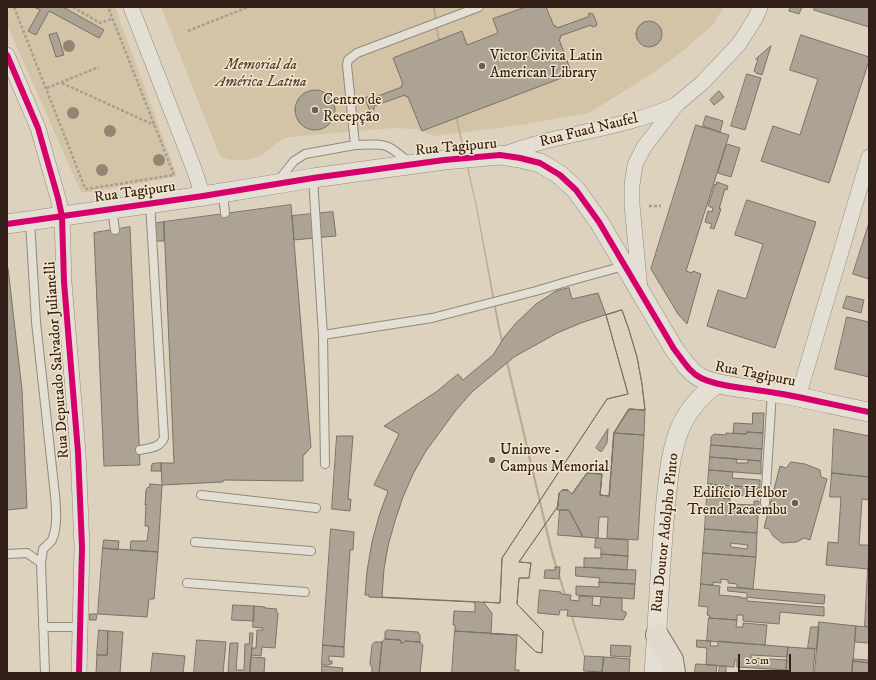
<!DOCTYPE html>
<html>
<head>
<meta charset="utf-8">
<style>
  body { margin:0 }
  #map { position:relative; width:876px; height:680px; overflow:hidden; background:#ddd2bd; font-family:"IM FELL DW Pica",serif }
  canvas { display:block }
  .frame { position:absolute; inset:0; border:8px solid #321f18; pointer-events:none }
  .scale { position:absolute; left:738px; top:654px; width:53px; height:18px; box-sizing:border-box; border:2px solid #321f18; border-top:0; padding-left:5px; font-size:12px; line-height:14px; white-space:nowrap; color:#321f18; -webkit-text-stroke:3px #f2e5cb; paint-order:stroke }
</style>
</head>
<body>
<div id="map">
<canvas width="876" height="680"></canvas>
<div class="frame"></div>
<div class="scale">20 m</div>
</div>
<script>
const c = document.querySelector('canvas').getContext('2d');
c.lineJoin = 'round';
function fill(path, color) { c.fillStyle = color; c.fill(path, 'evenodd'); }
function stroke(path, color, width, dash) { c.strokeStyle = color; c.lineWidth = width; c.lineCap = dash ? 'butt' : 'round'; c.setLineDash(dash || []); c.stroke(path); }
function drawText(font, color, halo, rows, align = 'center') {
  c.font = font + ' "IM FELL DW Pica",serif'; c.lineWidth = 3; c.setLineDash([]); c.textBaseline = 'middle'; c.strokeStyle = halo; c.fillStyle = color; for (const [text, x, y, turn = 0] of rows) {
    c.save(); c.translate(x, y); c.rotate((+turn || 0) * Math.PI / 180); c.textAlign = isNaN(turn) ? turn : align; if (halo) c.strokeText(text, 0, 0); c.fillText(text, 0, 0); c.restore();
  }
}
fill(new Path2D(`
  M7 7H115L177 176 93 192H81L7 25Z
  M161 7H724L712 26 684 50 653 73 589 113 521 125 434 136 417 129 393 128 290 137C278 140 275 145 266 152 254 162 234 162 221 157L219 154Z`), '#d4c4a7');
fill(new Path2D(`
  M433 7H435L439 35 477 207 500 328 553 552 590 673H589L551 554 498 328 476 207 437 36Z`), '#bba990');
const building = new Path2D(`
  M34 7H63L104 30 99 38 49 11 36 35 28 31 40 10Z
  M526 7H546L554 26H556L557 28 588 17 589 13 593 14 597 24 596 26 592 27 591 25 560 36 561 38 559 39 572 74 422 131 408 97H406L405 95 374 106V110L370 111 365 99 366 97H370V99L402 87 401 85 403 84 393 58 462 31 467 45 498 33 493 19Z
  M791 7H802L799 14 789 11Z
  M815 7H869V27L814 10Z
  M636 34a13 13 0 1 1 26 0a13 13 0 1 1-26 0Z
  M57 33 64 55 56 57 49 35Z
  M801 35 869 57V61L829 183 761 161 773 126 800 135 818 79 790 70Z
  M771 46 762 75 756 73V72L754 71 758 59H756Z
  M747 74 761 78 745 130 731 126Z
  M295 110a20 20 0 1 1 40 0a20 20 0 1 1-40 0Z
  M719 91 724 97 714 105 710 100Z
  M706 116 723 121 720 132 703 126Z
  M696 125 729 135 686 271 692 273 693 271 701 274 687 324 678 314 651 269Z
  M727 144 740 148 731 177 718 173Z
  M717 182 728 186 727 190 725 189 719 209H721L714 229 710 228 712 224 705 222 708 211 712 212 713 208 708 206 715 184 716 185Z
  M747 200 816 222 775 348 707 326 718 290 746 299 763 244 735 235Z
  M291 205 311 447 304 455H303V481L223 480V482L162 485 161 463H174L164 222Z
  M333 212 336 236 294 240 292 216Z
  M164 222V241H154L153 224Z
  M869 223V279L853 274Z
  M130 227 140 465 104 466 94 233Z
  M7 268H8L22 390 27 508 7 510Z
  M569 288 572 299 598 293 606 315 622 310 629 330 637 357 642 384 645 410 629 409 614 433 609 496 600 495 602 474 587 473 572 494 568 490H562L559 493 558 506 519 562 531 563 529 578H519L517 604 543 631 542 653 536 652 517 634V635L455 631V625H453L454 611 475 612V604L473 602 369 597V595H365L367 571 372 542 379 516 388 491 374 485 399 434 384 426 436 392 458 374 463 380 493 355 505 336 516 323 536 304 556 291Z
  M847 296 864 300 861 313 843 308Z
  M622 310 629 330 637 357 642 384 645 410 629 409 614 433 609 496 600 495 602 474 587 473 572 494 568 490H562L559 493 558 506 519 562 531 563 529 578H519L517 604 543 631 542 653 536 652 517 634V635L491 634 492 613 483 602 500 603 502 558 607 399 628 394 606 315ZM608 429 607 443 601 452 596 448Z
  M606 315 628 394 607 399 502 558 500 603 382 597 384 569 388 546 395 521 403 497 413 474 426 451 456 410 473 391 514 357 557 333 581 323Z
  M847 317 869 322V377L835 369Z
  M629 409 645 410 644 435 614 433Z
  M753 413H764L763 433 747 432 746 434 733 433 734 423 752 424Z
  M834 429 869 436V477L832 473Z
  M747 432 763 433 762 449 711 445V437L714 434 726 435V433L746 434Z
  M614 433 644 435 638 540 607 538 608 517H599L598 538 583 537 569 510H557L559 493 562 490H568L572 494 587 473 602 474 600 495 609 496Z
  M337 436H353L348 499H351L350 511 332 509Z
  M711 445 762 449 761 461 710 457Z
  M710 457 737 459 736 463H748V460L761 461V474L709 470Z
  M791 462 805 464 820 470 821 477 827 479 810 540 804 538 797 542 782 543 773 536 769 529 764 528 780 466 786 468Z
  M161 463V471H151L152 464Z
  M709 470 733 472 732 478 760 480V488L708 484Z
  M832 473 869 477V500L862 499 859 545H869L868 569 826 565 828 542 838 543 841 497H830Z
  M150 484 162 485 158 552 130 550 131 541H147L149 526H145L146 504 145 505 146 490 148 487H150Z
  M708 484 760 488 759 498 730 494V499L707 497Z
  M707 497 730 499V504L754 505V501H759L758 515 706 511Z
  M560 510H569L583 537 558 535Z
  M706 511 758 515 757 533 705 529Z
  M331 529 354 532 353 550H350L344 647 323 645Z
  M705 529 757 533 756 557 703 553ZM731 543 748 545 747 549 731 547Z
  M596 538 628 540V556L601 554V548H595Z
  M104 540 119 541 118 550 103 548Z
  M103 548 158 552 154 599H149L147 617 98 614Z
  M703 553 756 557 753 589 737 587V584L728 583V580L721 579V583L713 582V585L701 584Z
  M601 554 628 556 627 570 584 567V558H601Z
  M555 567H560L559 579 544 578 545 570H555Z
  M576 567 636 570 635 584 599 582 600 578 576 576Z
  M868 569H869V627L865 626Z
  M599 582 635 584 634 599 576 595V586L599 587Z
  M701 584 720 586 719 595 741 597V598H747V601L824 607V616L780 612 779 624 743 621V615H737V620L709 618 710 616 707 615 708 607 699 606Z
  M728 587 825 595 824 604 754 598 747 597V593L728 591Z
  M540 590 561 592V594L571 595 570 600 579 601V596L593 597 592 605 600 606 601 597 622 598V611L626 612V615L623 620 567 616 568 610H560L559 615 538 613Z
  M233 605 254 606V621L232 620Z
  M254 606 265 607V608L277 609 276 610 278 614 275 648 262 647 261 656 251 655 252 648H256L257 630H263V628L253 627Z
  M90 614H97L96 620H90Z
  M709 618 737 620 736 627H743V623L767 625 765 645 707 641Z
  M819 622 856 626 852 673H815Z
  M856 626 869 627V643L855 642Z
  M811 627H819L817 649 808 648Z
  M99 630 108 631 107 655H97Z
  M388 630 418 632 420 635V642L405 641 402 644 400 640 385 639V632Z
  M108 631 123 632 120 673H96L97 655H107Z
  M455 631 517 635 515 670H519V673H452Z
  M250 633H253L250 673H228L230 643H238L236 670H244L245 644H249Z
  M385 639 400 640 402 644 405 641 420 642 423 645 420 673H379L382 642Z
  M197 640 226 642 223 673H194Z
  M697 640 711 641 710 646H718V641L788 647 787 657 751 655V658L787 660 786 670 737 667V660H735L734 667 706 665 707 648 697 647Z
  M375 642H382L379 673H372V667L370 664 372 645Z
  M323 645 344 647V657L329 656V661H332V664H329V665H322Z
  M611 645 631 646 630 657 611 656Z
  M788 647 815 649 813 673H786Z
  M153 653 185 656 183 673H151Z
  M585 656 604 657 602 672 584 671Z
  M251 657 265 658 264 673H250Z
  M604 657 630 659 629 673H602Z
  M853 659 869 660V663L853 661Z
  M853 661 869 663V673H852Z
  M696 664 717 665 716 673H695Z
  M322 666 343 668 342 673H322Z
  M720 666H726V673H719Z`);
fill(building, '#aca395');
stroke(building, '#7b7267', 1);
const service = new Path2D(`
  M409 163C387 142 385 144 355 145L347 65 348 60 357 53 479 7
  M313 178 323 335 325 464
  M278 181 294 161 305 154 355 145
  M223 193 225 213
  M112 209 115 230
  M323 335 432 318 536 291 573 280 624 266
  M140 450C149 448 160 448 164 438L150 203
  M201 495 316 508
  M765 503 772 392
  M195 542 311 551
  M7 554 27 553 41 563 43 549C46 546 50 543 52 540 58 526 56 509 55 495L36 322 30 221
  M41 563 45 673
  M187 583 305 592
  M43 627H79`);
const minor = new Path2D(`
  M131 7 194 169 203 196
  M7 55 38 128 58 198 62 216 64 282 78 452 82 547 79 673
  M501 155C519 149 536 143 554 139 596 129 635 123 674 106
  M640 290 632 205V185L635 165 644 147 677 104 702 83 739 44 756 17 760 7
  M798 397 869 157`);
const tertiary = new Path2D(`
  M7 224 203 196 313 178 444 160 500 155 520 158 540 163 560 175 576 190 599 222 674 349C682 359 689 372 701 378 719 387 755 389 776 393 807 398 838 406 869 412
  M654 673C658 619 660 565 665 511 668 483 670 447 683 422 691 406 703 394 717 383`);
const primary = new Path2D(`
  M657 635 672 660 674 673`);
stroke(service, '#92897d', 10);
stroke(minor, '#92897d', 16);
stroke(tertiary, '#92897d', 20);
stroke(primary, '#7b7267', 24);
stroke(new Path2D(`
  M14 7 85 188 87 189 174 175 108 7
  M73 7 100 23 112 19
  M188 31 248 7
  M62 83 154 125
  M47 88 99 67
  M649 206H661`), '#a49e95', 2.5, [3, 2]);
stroke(service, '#e4dfd4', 8);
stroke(minor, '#e4dfd4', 15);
stroke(tertiary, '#e4dfd4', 19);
stroke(primary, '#e0d9cc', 22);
stroke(new Path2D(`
  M7 55 38 128 58 198 62 216 64 282 78 452 82 547 79 673
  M7 224 203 196 313 178 444 160 500 155 520 158 540 163 560 175 576 190 599 222 674 349C682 359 689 372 701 378 719 387 755 389 776 393 807 398 838 406 869 412`), '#d6006c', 6);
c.fillStyle = '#948473';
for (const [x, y] of [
  [69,46],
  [73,113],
  [110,131],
  [159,160],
  [102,170]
]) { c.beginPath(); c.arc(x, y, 6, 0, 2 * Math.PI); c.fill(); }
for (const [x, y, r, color] of [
  [482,66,4,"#6e5e52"],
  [315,110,4,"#6e5e52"],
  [492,460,4,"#6e5e52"],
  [795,503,4,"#6e5e52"]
]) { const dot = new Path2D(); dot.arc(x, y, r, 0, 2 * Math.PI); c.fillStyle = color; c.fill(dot); stroke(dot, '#f2e5cb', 1.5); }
drawText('15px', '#321f18', '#f2e5cb', [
  ["Victor Civita Latin",490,57],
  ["American Library",490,74],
  ["Centro de",323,101],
  ["Recepção",323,118],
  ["Uninove -",500,451],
  ["Campus Memorial",500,468],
  ["Edifício Helbor",787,494,"right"],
  ["Trend Pacaembu",787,511,"right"]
], 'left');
drawText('italic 15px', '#584537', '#f2e5cb', [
  ["Memorial da",261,66],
  ["América Latina",261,83]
]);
drawText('15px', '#321f18', '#f2e5cb', [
  ["Rua Fuad Naufel",589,131,-14],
  ["Rua Tagipuru",456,148,-5],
  ["Rua Tagipuru",135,193,-8],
  ["Rua Deputado Salvador Julianelli",58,360,-94],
  ["Rua Tagipuru",755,375,11],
  ["Rua Doutor Adolpho Pinto",666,533,-84]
]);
</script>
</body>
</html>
